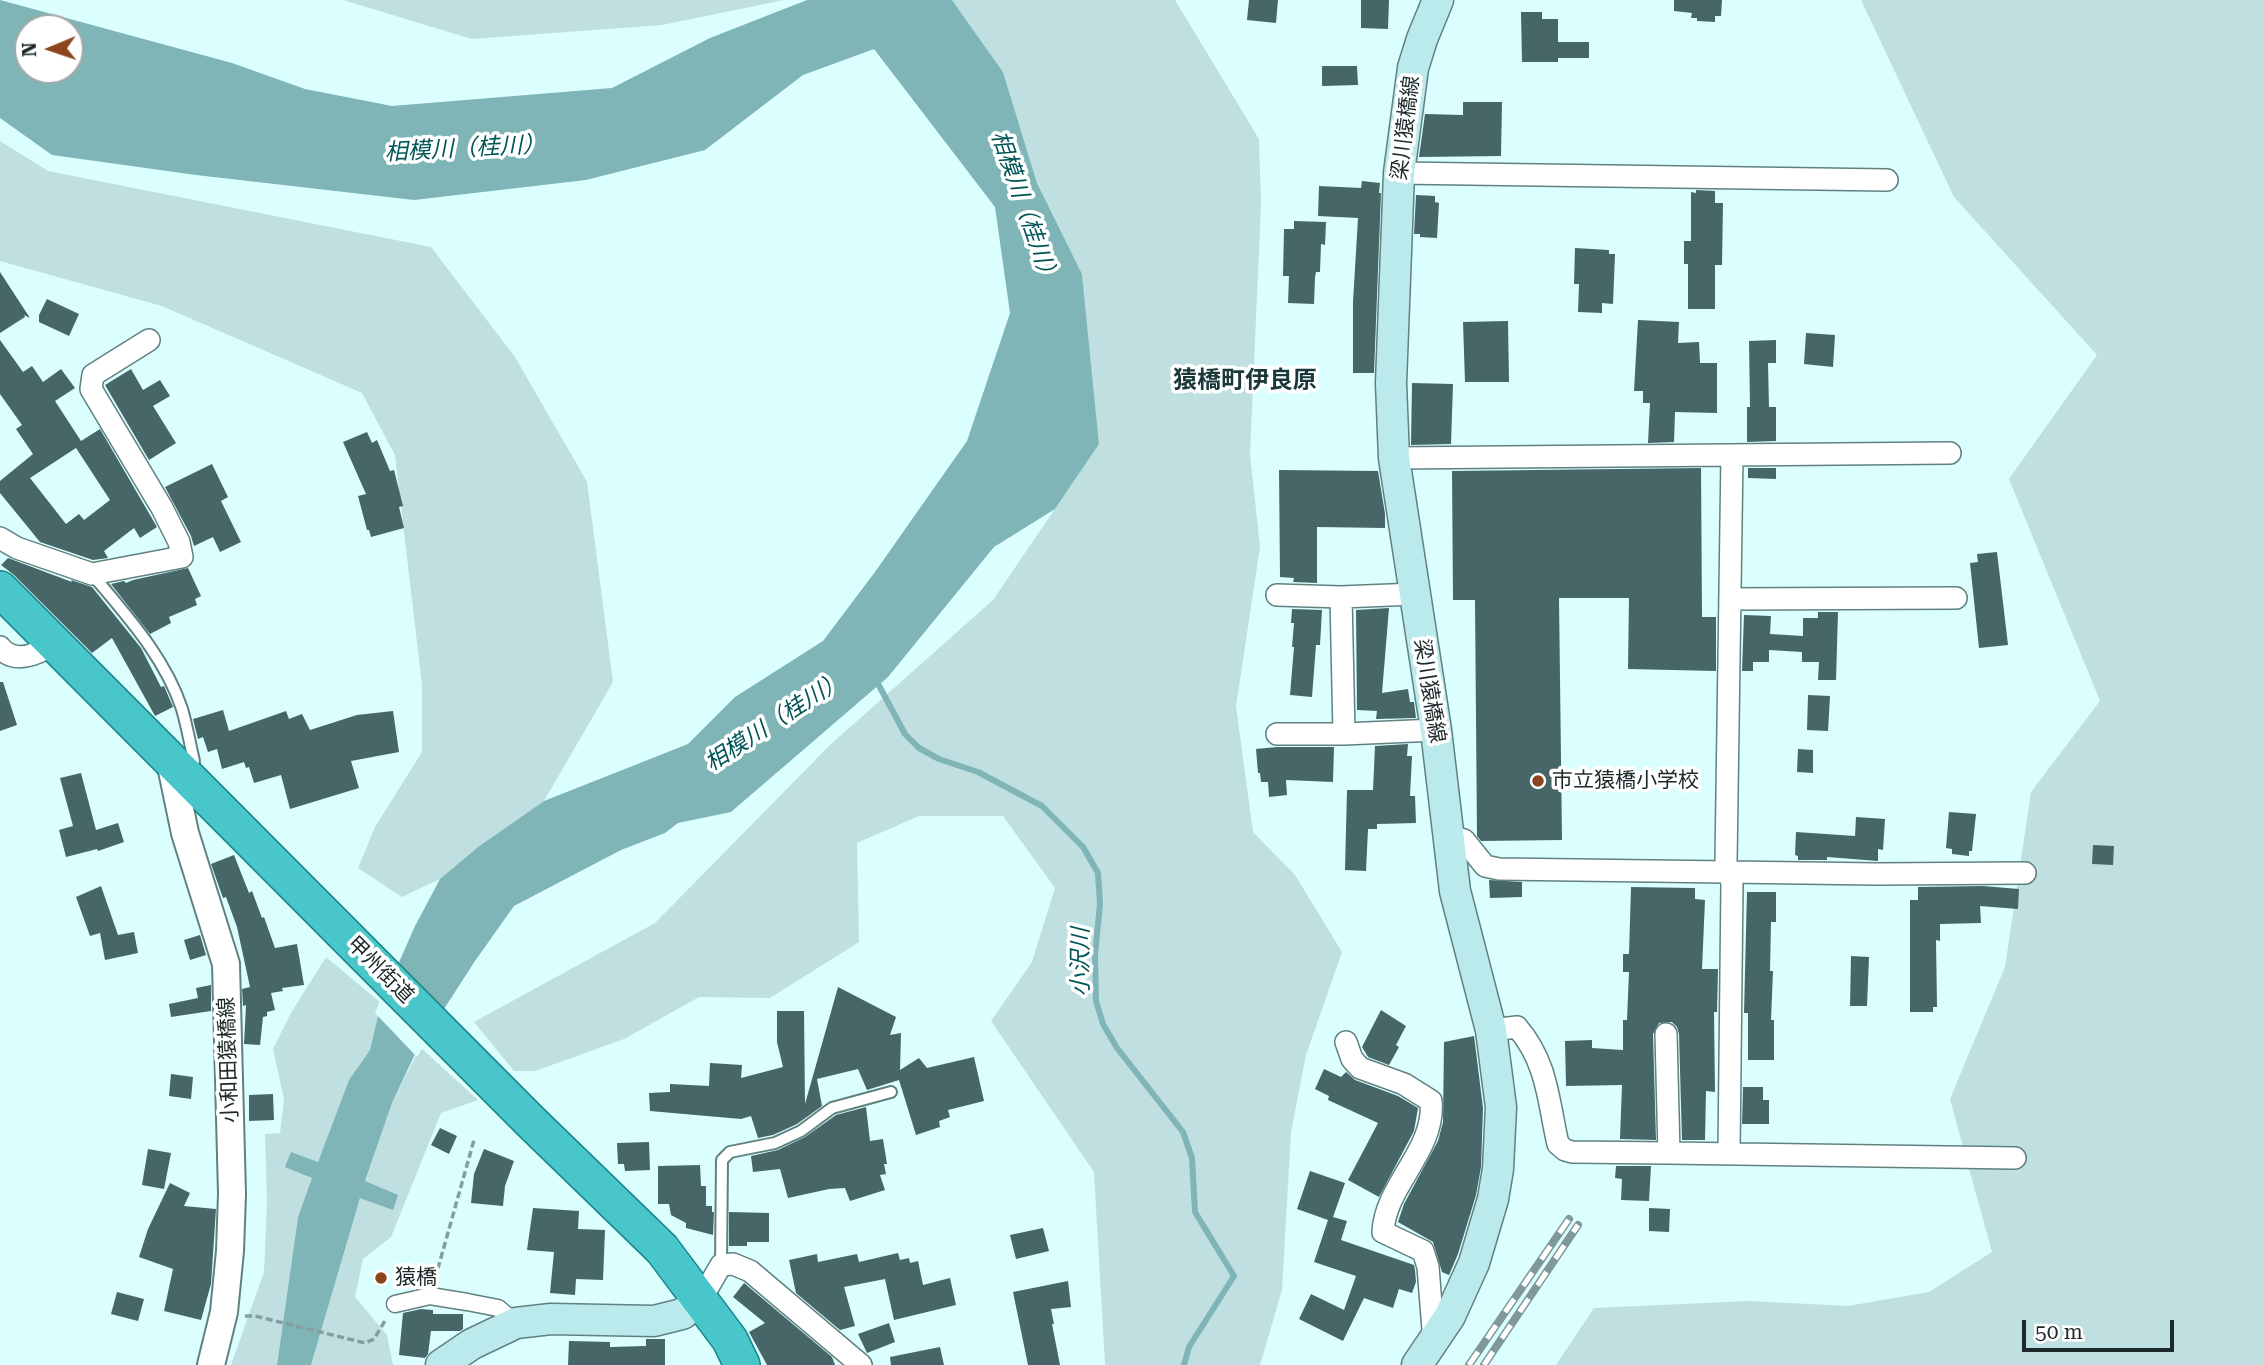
<!DOCTYPE html>
<html>
<head>
<meta charset="utf-8">
<style>
  body { margin:0 }
  #map { position:relative; width:2264px; height:1365px; overflow:hidden; background:#dbfeff; font-family:"Roboto Serif",serif }
  canvas { display:block }
  .north { position:absolute; left:14px; top:14px; width:70px; height:70px; box-sizing:border-box; background:#fff; border:2px solid #a4a9aa; border-radius:50%; rotate:268deg; font-size:19px; font-weight:700; line-height:28px; text-align:center; color:#1c292a }
  .north::after { content:''; display:block; margin:auto; width:24px; height:32px; background:#8a451c; clip-path:polygon(50% 0,100% 100%,50% 72%,0 100%) }
  .scale { position:absolute; left:2022px; top:1320px; width:152px; height:32px; box-sizing:border-box; border:4px solid #1c292a; border-top:0; padding-left:9px; font-size:21px; line-height:24px; white-space:nowrap; color:#1c292a; -webkit-text-stroke:5px #fff; paint-order:stroke }
</style>
</head>
<body>
<div id="map">
<canvas width="2264" height="1365"></canvas>
<div class="north">N</div>
<div class="scale">50 m</div>
</div>
<script>
const c = document.querySelector('canvas').getContext('2d');
c.lineJoin = 'round';
function fill(path, color) { c.fillStyle = color; c.fill(path, 'evenodd'); }
function stroke(path, color, width, dash) { c.strokeStyle = color; c.lineWidth = width; c.lineCap = dash ? 'butt' : 'round'; c.setLineDash(dash || []); c.stroke(path); }
function drawText(font, color, halo, rows, align = 'center') {
  c.font = font + ' "Roboto Serif","Noto Sans JP",serif'; c.lineWidth = 7; c.setLineDash([]); c.textBaseline = 'middle'; c.strokeStyle = halo; c.fillStyle = color; for (const [text, x, y, turn = 0] of rows) {
    c.save(); c.translate(x, y); c.rotate((+turn || 0) * Math.PI / 180); c.textAlign = isNaN(turn) ? turn : align; if (halo) c.strokeText(text, 0, 0); c.fillText(text, 0, 0); c.restore();
  }
}
fill(new Path2D(`
  M343 0H784L662 25 472 39Z
  M952 0H1175L1259 139 1261 204 1250 454 1260 547 1236 706 1253 832 1295 875 1342 952 1306 1055 1291 1132 1282 1290 1260 1365H1105L1094 1172 991 1021 1032 962 1055 888 1003 816H919L857 843 859 942 770 998 699 997 624 1039 535 1071H514L474 1022 655 923 830 745 993 600 1099 444 1082 274 1037 183 1003 72Z
  M1861 0H2264V1365H1556L1594 1308 1748 1301 1848 1306 1929 1292 1992 1252 1950 1099 2005 967 2031 792 2100 701 2009 479 2097 355 1954 197Z
  M0 141 48 171 431 247 515 357 587 482 613 682 544 801 478 847 440 879 402 897 358 868 375 827 422 752V685L395 455 362 393 162 306 0 261Z
  M326 957 381 1003 370 1050 349 1080 298 1217 277 1365H231L264 1272 267 1201 265 1134 280 1133 284 1099 273 1049 291 1013Z
  M420 1047 478 1100 441 1113 391 1237 363 1259 355 1297 387 1335 393 1365H311L364 1184 392 1103Z`), '#bfdfe0');
fill(new Path2D(`
  M0 0 232 63 305 89 392 106 612 88 710 38 807 0H952L1003 72 1037 183 1082 274 1099 444 1055 509 994 547 888 677 731 812 678 823 665 833 621 850 514 906 475 961 415 1054 392 1103 365 1181 398 1195 393 1210 360 1198 311 1365H277L298 1217 312 1178 285 1167 291 1152 318 1162 349 1080 370 1050 381 1003 415 926 440 879 478 847 544 801 688 744 735 697 823 641 875 572 967 441 1010 313 995 207 874 49 803 75 705 150 586 180 414 200 196 175 52 155 0 118ZM28 28H70V70H28Z`), '#7fb5b6');
fill(new Path2D(`
  M392 970 441 1019 417 1057 375 1013Z`), '#dbfeff');
stroke(new Path2D(`
  M876 680 905 734 919 748 939 759 978 772 1042 806 1083 847 1098 873 1100 904 1095 955 1096 1001 1103 1024 1117 1048 1183 1132 1192 1158 1195 1212 1234 1276 1189 1347 1184 1365`), '#7fb5b6', 6);
fill(new Path2D(`
  M1249 0H1278L1276 23 1247 20Z
  M1361 0H1389L1388 29 1361 28Z
  M1674 0H1722L1721 16H1715V22L1697 21V18H1691L1692 13 1674 11Z
  M1521 12H1542V19H1558V42H1589V58H1558V62H1522Z
  M1322 66H1357L1358 85 1322 86Z
  M1463 102H1502L1501 156 1419 157 1425 114 1463 115Z
  M1362 181 1380 183 1379 193H1381L1374 373H1353V302L1358 218 1318 216 1319 186 1361 188Z
  M1696 190 1715 191V203H1723L1722 265H1715V309H1688V264H1684V241H1691V192L1696 193Z
  M1416 195 1435 196V202L1439 203 1437 238 1420 237V234H1414Z
  M1294 221 1326 222 1325 245 1321 244 1320 272H1316L1315 277 1314 304 1288 303 1289 276H1283L1284 229H1294Z
  M1575 248 1609 250V254H1615L1613 304 1602 303V313L1578 312 1579 284H1574Z
  M0 272 30 318 24 315 25 317 0 333Z
  M47 299 79 314 69 336 39 322V315Z
  M1638 320 1679 322 1678 343 1699 342 1700 363H1717V413L1675 412 1674 442 1648 443 1650 403H1643V391H1634Z
  M1508 321 1509 382H1465L1463 322Z
  M1806 333 1835 335 1833 367 1804 364Z
  M0 340 23 372 32 366 43 382 61 369 75 388 55 401 81 441 100 429 157 527 140 538 134 528 104 551 108 558 93 560 40 542 0 493V481L33 454 16 429 22 425 0 394ZM76 448 110 500 84 520 79 514 66 524 30 478Z
  M1776 340V363H1768L1769 407H1776V441L1747 442V407H1750L1749 341Z
  M131 369 143 390 160 380 170 396 153 406 176 443 149 460 105 385Z
  M1412 383 1453 384 1451 444 1411 445Z
  M367 432 372 443 377 440 390 471 394 470 403 506 399 507 404 528 371 537 369 530H367L358 496 366 494 343 442Z
  M212 464 228 497 221 501 241 542 220 552 213 537 194 546 191 536 165 487Z
  M1701 468 1702 617H1716V671L1628 669 1629 598H1559L1562 840 1481 841 1477 836 1475 600H1453L1452 471Z
  M1748 468H1776V479L1748 478Z
  M1279 470 1378 471 1385 514V528L1317 527V583L1293 582 1294 578 1280 577Z
  M1997 552 2008 645 1979 648 1970 563 1978 562 1977 554Z
  M8 558 72 582 71 580 92 587 141 648 161 687 164 686 173 707 155 716 112 638 92 653 14 575 1 565Z
  M188 568 201 596 195 599 197 605 169 617 171 623 150 634 111 584 124 581 126 583 133 580Z
  M1389 608 1382 693 1408 689 1410 702H1414L1416 718 1376 719 1377 711 1357 710 1356 610Z
  M1292 609 1322 610 1320 645H1316L1312 697 1290 695 1294 647H1292L1294 623H1291Z
  M1818 612H1838L1836 680H1818L1819 662H1802V652L1769 650V662H1753V671H1742L1744 615 1771 616 1770 634 1803 636V618H1818Z
  M0 682H3L17 725 0 731Z
  M1808 695 1830 696 1828 731 1807 730Z
  M223 710 229 731 286 711 289 719 302 714 310 730 357 715 393 711 399 752 351 761 359 788 290 809 281 775 254 783 249 767 246 768 244 762 222 769 217 749 208 752 203 737 198 739 193 719Z
  M1408 744 1407 756H1412L1410 796H1415L1416 823 1377 824V829H1368L1366 871 1345 870 1347 790H1373L1375 746Z
  M1277 747H1334L1333 782 1286 780 1287 795 1269 797 1268 782H1261L1260 773H1258L1256 749Z
  M1798 749 1813 750V773L1797 772Z
  M81 773 96 830 118 823 124 842 98 851 97 849 66 857 59 830 73 826 60 778Z
  M1949 812 1976 814 1972 851H1969V856L1952 854V849L1946 848Z
  M1856 817 1885 819 1883 850 1878 849V861L1827 857V860H1798V856L1795 855 1796 832 1855 836Z
  M2093 845 2114 846 2113 865 2092 864Z
  M234 855 249 893 252 891 262 918 264 917 275 948 297 944 304 985 282 988 283 991 271 993 275 1010 267 1012V1016L263 1017 260 1045 244 1044 246 1005 243 1006 242 989 250 987 237 927 226 897 223 898 211 864Z
  M1489 880 1522 882V897L1490 898Z
  M101 886 118 935 134 932 138 953 105 960 100 933 90 936 76 897Z
  M1983 886 2019 889 2018 909 1980 906 1981 923 1940 924V941L1936 940 1937 1007H1933V1012H1910V900H1918V887Z
  M1631 887 1695 888V899L1705 900 1702 969H1718L1717 1012H1714L1715 1092 1706 1091 1705 1140H1682L1679 1034 1677 1027 1672 1022 1659 1023 1653 1034 1656 1140 1620 1139 1622 1085 1566 1086 1565 1041 1592 1040V1048L1623 1050V1020H1627L1629 972H1623V954H1629Z
  M1747 892H1776V922H1771L1770 971H1773L1771 1020H1774V1060H1748V1013H1744Z
  M200 935 206 955 190 960 184 940Z
  M1851 956 1869 957 1867 1006H1850Z
  M211 985V1011L171 1017 169 1004 198 998 196 988Z
  M838 987 896 1017 890 1035 901 1033 900 1070 919 1058 927 1068 974 1057 984 1101 948 1110 950 1117 939 1121 940 1127 916 1135 899 1080 867 1090 858 1069 817 1079 822 1106 797 1124 773 1135 758 1138 751 1116 741 1119 650 1111 649 1093 670 1092V1084L709 1086 710 1063 742 1065 741 1078 783 1067 777 1042V1011H804L805 1104Z
  M1381 1010 1406 1026 1396 1045 1399 1047 1389 1065 1368 1057 1362 1047Z
  M1474 1036 1483 1108 1481 1167 1476 1195 1458 1254 1449 1275 1442 1272 1433 1242 1398 1222 1404 1204 1438 1141 1443 1122 1444 1042Z
  M1324 1069 1341 1077 1346 1072 1355 1080 1398 1096 1418 1108 1414 1131 1379 1197 1348 1180 1378 1123 1328 1100 1329 1096 1315 1089Z
  M171 1074 193 1077 191 1099 169 1096Z
  M1743 1087H1763V1100H1769V1124H1742Z
  M273 1094 274 1120 249 1121V1095Z
  M866 1107 870 1141 883 1139 887 1164H884L886 1174 880 1175 885 1190 850 1201 845 1188 829 1189 788 1198 780 1169 753 1172 751 1156 778 1150 805 1137 836 1115Z
  M440 1128 457 1136 449 1154 431 1145Z
  M649 1142 650 1170 625 1171 624 1164H618L617 1143Z
  M148 1149 171 1153 164 1189 142 1185Z
  M484 1149 514 1161 505 1186 503 1206 471 1203 474 1174Z
  M700 1165 701 1186H706V1206H712V1212H714L713 1235 686 1228V1223L671 1215 669 1204H658V1166Z
  M1616 1166H1651L1649 1201 1621 1200 1622 1179 1615 1178Z
  M1310 1171 1345 1183 1333 1217 1347 1221 1341 1240 1414 1265 1415 1270 1416 1282 1412 1293 1399 1289 1393 1308 1364 1298 1343 1341 1299 1319 1311 1294 1344 1310 1356 1276 1314 1262 1328 1220 1297 1209Z
  M170 1183 190 1193 184 1206 216 1209 211 1284 201 1320 164 1311 173 1269 139 1257 148 1229Z
  M533 1208 579 1211 578 1229 605 1230 603 1280 576 1279 575 1295 550 1293 554 1252 527 1250Z
  M1649 1208 1670 1209 1669 1232 1649 1231Z
  M729 1212 769 1213V1242H747V1246H729Z
  M1043 1228 1049 1251 1016 1259 1010 1235Z
  M898 1253 900 1260 909 1258 910 1263 918 1261 923 1285 950 1278 956 1305 894 1320 885 1279 844 1287 855 1326 840 1330 796 1293 789 1260 817 1254 818 1262 857 1254 859 1262Z
  M1068 1281 1071 1307 1051 1309 1054 1324H1052L1060 1365H1028L1013 1292Z
  M744 1283 832 1357 835 1365H767L749 1332 765 1323 733 1297Z
  M117 1292 144 1299 138 1321 111 1314Z
  M421 1309 433 1310V1314H463V1329L460 1331H431L428 1354 425 1358 399 1355 403 1313Z
  M889 1323 895 1342 867 1353 858 1334Z
  M646 1339H665V1365H568L569 1341 610 1342V1347L646 1346Z
  M940 1347 944 1365H891L890 1357Z`), '#476667');
const service = new Path2D(`
  M92 574C126 615 165 657 182 709 187 726 190 744 194 761L188 768
  M721 1265 722 1160 730 1152 775 1143 801 1131 832 1108 891 1092`);
const pedestrian = new Path2D(`
  M395 1304 430 1296 467 1302 498 1308 516 1323`);
const minor = new Path2D(`
  M1399 173 1887 180
  M1394 458 1950 453
  M0 538 17 548 92 574 182 557 179 542 162 508 91 389 93 375 149 340
  M1277 595 1341 597 1415 594
  M1341 597 1344 734
  M1730 599 1956 598
  M0 647C14 665 38 654 53 644
  M1277 734H1344L1436 730
  M1447 835 1464 840 1485 866 1499 869 1728 872 1726 862 1732 455
  M1491 1030 1517 1027C1548 1063 1548 1101 1558 1144L1565 1150 1572 1152 1669 1153
  M1666 1034 1669 1153 2015 1158
  M1346 1042 1352 1059 1360 1068 1404 1084 1431 1101C1436 1150 1385 1185 1383 1232L1423 1251 1428 1267 1434 1342
  M1729 1152 1732 883 1728 872 1877 874 2025 873
  M700 1301 721 1265 733 1264 750 1271 861 1365`);
const tertiary = new Path2D(`
  M170 761 185 833 226 964 232 1194 230 1251 224 1312 211 1365`);
const secondary = new Path2D(`
  M441 1365 472 1344 516 1323 551 1319 654 1321 682 1314 700 1301
  M1417 1365 1450 1316 1474 1263 1493 1199 1498 1169 1501 1107 1491 1030 1455 891 1436 730 1394 458 1391 383 1399 173 1413 68 1422 39 1438 0`);
const trunk = new Path2D(`
  M0 589 530 1121 662 1249 730 1340 742 1365`);
stroke(service, '#618181', 14);
stroke(pedestrian, '#618181', 19);
stroke(minor, '#618181', 24);
stroke(tertiary, '#618181', 30);
stroke(secondary, '#618181', 33);
stroke(trunk, '#1b8689', 38);
stroke(new Path2D(`
  M435 1279 474 1140
  M245 1316H255L365 1343 374 1339 386 1319`), '#859e9f', 3.5, [7, 3.5]);
stroke(service, '#fff', 10);
stroke(pedestrian, '#fff', 16);
stroke(minor, '#fff', 21);
stroke(tertiary, '#fff', 26);
stroke(secondary, '#baeaeb', 30);
stroke(trunk, '#48c6ca', 35);
const rail = new Path2D(`
  M1469 1365 1569 1219
  M1484 1365 1578 1225`);
stroke(rail, '#809899', 8);
stroke(rail, '#fff', 5, [16]);
for (const [x, y, r, color] of [
  [1538,781,7,"#8a451c"],
  [381,1278,7,"#8a451c"]
]) { const dot = new Path2D(); dot.arc(x, y, r, 0, 2 * Math.PI); c.fillStyle = color; c.fill(dot); stroke(dot, '#fff', 2.5); }
drawText('21px', '#1c292a', '#fff', [
  ["梁川猿橋線",1406,128,-83],
  ["梁川猿橋線",1429,691,81],
  ["甲州街道",380,970,45],
  ["小和田猿橋線",229,1060,-92]
]);
drawText('21px', '#1c292a', '#fff', [
  ["市立猿橋小学校",1552,781],
  ["猿橋",395,1278]
], 'left');
drawText('italic 23px', '#005557', '#fff', [
  ["相模川（桂川）",465,149,-3],
  ["相模川（桂川）",1024,208,71],
  ["相模川（桂川）",775,722,-33],
  ["小沢川",1081,962,-90]
]);
drawText('bold 24px', '#1a3839', '#fff', [
  ["猿橋町伊良原",1245,381]
]);
</script>
</body>
</html>
